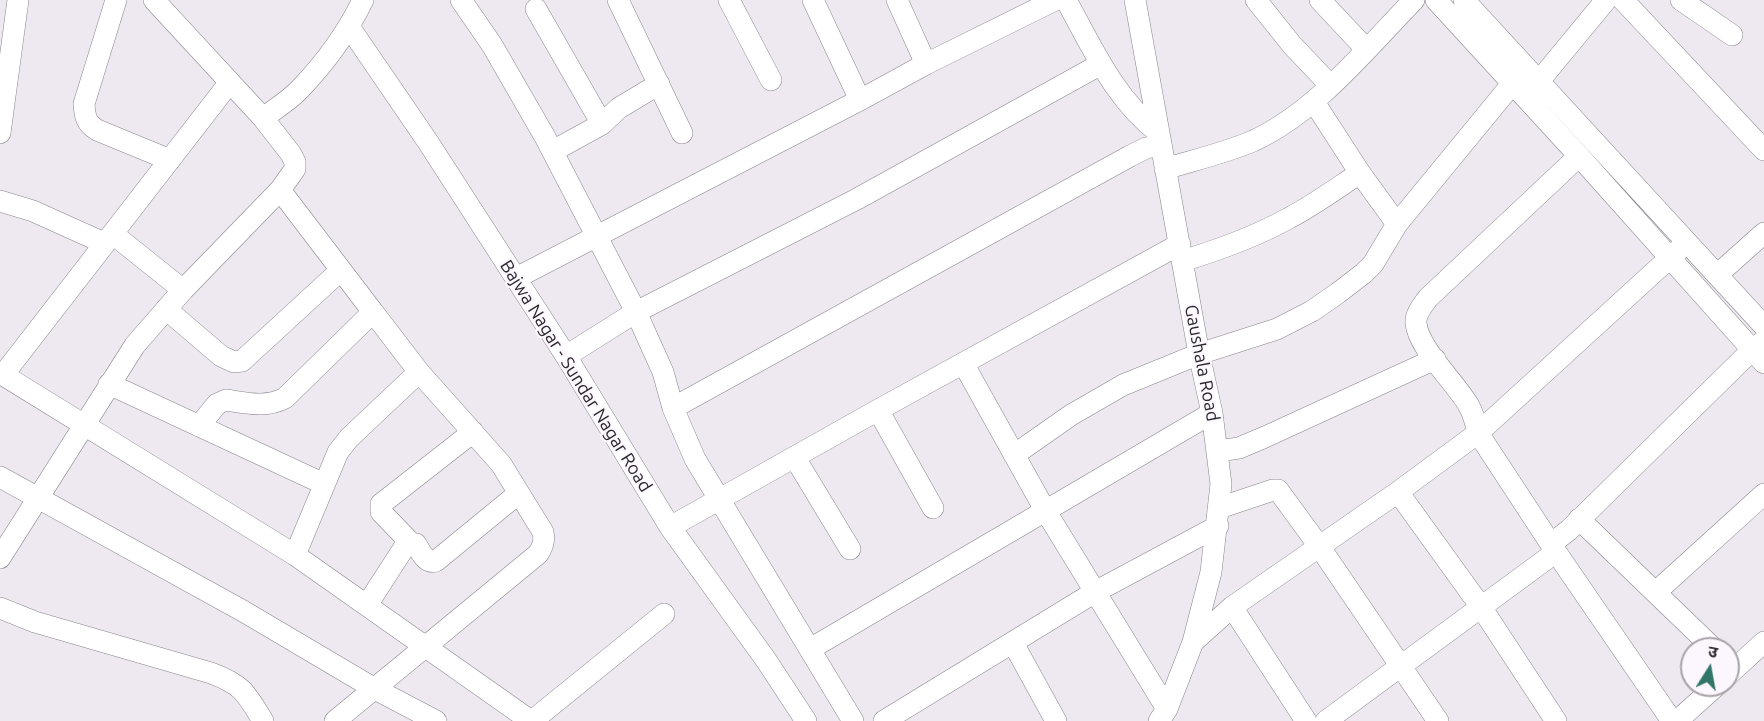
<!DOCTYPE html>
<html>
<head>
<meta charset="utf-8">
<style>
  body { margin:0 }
  #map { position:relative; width:1764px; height:721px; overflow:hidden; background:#eee9f1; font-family:Ubuntu,"Noto Sans Devanagari",sans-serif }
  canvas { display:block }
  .north { position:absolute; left:1680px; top:637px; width:60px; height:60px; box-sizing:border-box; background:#fcf6fe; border:2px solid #a8a3a9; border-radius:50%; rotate:11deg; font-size:16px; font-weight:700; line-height:24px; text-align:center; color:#29272a }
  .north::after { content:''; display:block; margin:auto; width:21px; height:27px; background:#32766a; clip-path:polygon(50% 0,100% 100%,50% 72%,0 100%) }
</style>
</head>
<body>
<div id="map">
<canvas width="1764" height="721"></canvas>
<div class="north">उ</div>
</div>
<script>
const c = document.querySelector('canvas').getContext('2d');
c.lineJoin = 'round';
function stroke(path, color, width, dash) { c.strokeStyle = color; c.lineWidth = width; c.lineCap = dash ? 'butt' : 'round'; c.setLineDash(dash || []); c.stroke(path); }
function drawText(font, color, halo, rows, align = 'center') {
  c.font = font + ' Ubuntu,sans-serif'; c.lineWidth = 4.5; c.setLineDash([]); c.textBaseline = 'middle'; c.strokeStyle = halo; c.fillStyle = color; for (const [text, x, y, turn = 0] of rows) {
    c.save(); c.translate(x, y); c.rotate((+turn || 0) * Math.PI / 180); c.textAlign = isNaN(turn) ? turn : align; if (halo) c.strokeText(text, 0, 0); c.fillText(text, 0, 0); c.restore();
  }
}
const minor = new Path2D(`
  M116 0 84 104C85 117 86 123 97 130L170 160
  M461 0 492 45 545 137 636 312 663 372 673 408 695 459 853 721
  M618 0 682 133
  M729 0 771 80
  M813 0 860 100
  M897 0 926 64
  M1066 0C1092 47 1115 100 1159 133
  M1135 0 1199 354 1212 413 1221 484 1211 572 1193 642 1167 709 1159 721
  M1256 0 1292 45 1330 85
  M1320 0 1366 49
  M1436 0 1579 156 1764 363
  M1464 0 1764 326
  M1623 0 1764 150
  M1681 0 1732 35
  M536 9 602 124
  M350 28 428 142 566 356 670 527 766 660 806 721
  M1530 92 1606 0
  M1314 102 1360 173 1397 224
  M263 118C275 109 290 100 300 89 326 62 347 33 363 0
  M0 133 18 0
  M553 151 602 124 619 108 659 84
  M1579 156 1428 298C1423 305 1415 314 1416 323 1418 348 1456 383 1469 406 1474 415 1476 424 1478 433L1686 243
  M1165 169C1194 160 1225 153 1253 141 1316 112 1366 49 1414 0
  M0 201 33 211 104 243
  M113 234 183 290
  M1183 261C1220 249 1255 237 1289 218 1314 205 1337 188 1360 173
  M1717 275 1764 233
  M516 278 860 100 926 64 1055 0
  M166 309 221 356 234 362 242 361 341 270
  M566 356 636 312 857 199 1101 64
  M963 363 1045 510 1167 709
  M0 373 295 555 531 721
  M3 375 230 82
  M109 384 324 484
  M673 408 1130 156 1146 148 1161 145
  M878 410 933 508
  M199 426 217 404 226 400C247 403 266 408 285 398L373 312 280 190
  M1218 451 1239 448 1265 437 1435 359
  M1014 455 1071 415 1123 385 1199 354 1277 329 1312 311 1338 293 1364 273 1373 264 1397 224 1512 84
  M795 458 850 549
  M0 477 243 611 375 689 436 721
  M1398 492 1481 607 1556 721
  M1219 508 1273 490H1278L1319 546 1438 721
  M1579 519 1714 649
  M670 527 878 410 1180 244
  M410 542 381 512V504L473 432
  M1551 544 1569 530 1752 350 1764 341
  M295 555 338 452 349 438 419 372
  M0 558 135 345 183 290 280 190 295 169V162L291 154 263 118 154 0
  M1656 592 1764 494
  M367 605 407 543 416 544C421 552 425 564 436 561L519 493
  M1232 607 1306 721
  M0 608 35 622 211 673C243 685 246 693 263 721
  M1193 642 1232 607 1398 492 1478 433 1556 552 1672 721
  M1013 643 1056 721
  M810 649 1212 413
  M1728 675 1764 642
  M335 721 538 554C543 547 545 541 543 532L501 464 419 372 373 312
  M532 721 664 614
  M884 721 1095 592 1218 526
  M1326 721 1556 552
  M1677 721 1717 685`);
stroke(minor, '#89848c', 22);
stroke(minor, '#fff', 21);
drawText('18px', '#29272a', '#fcf6fe', [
  ["Gaushala Road",1202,363,79],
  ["Bajwa Nagar - Sundar Nagar Road",576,376,58]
]);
</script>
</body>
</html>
